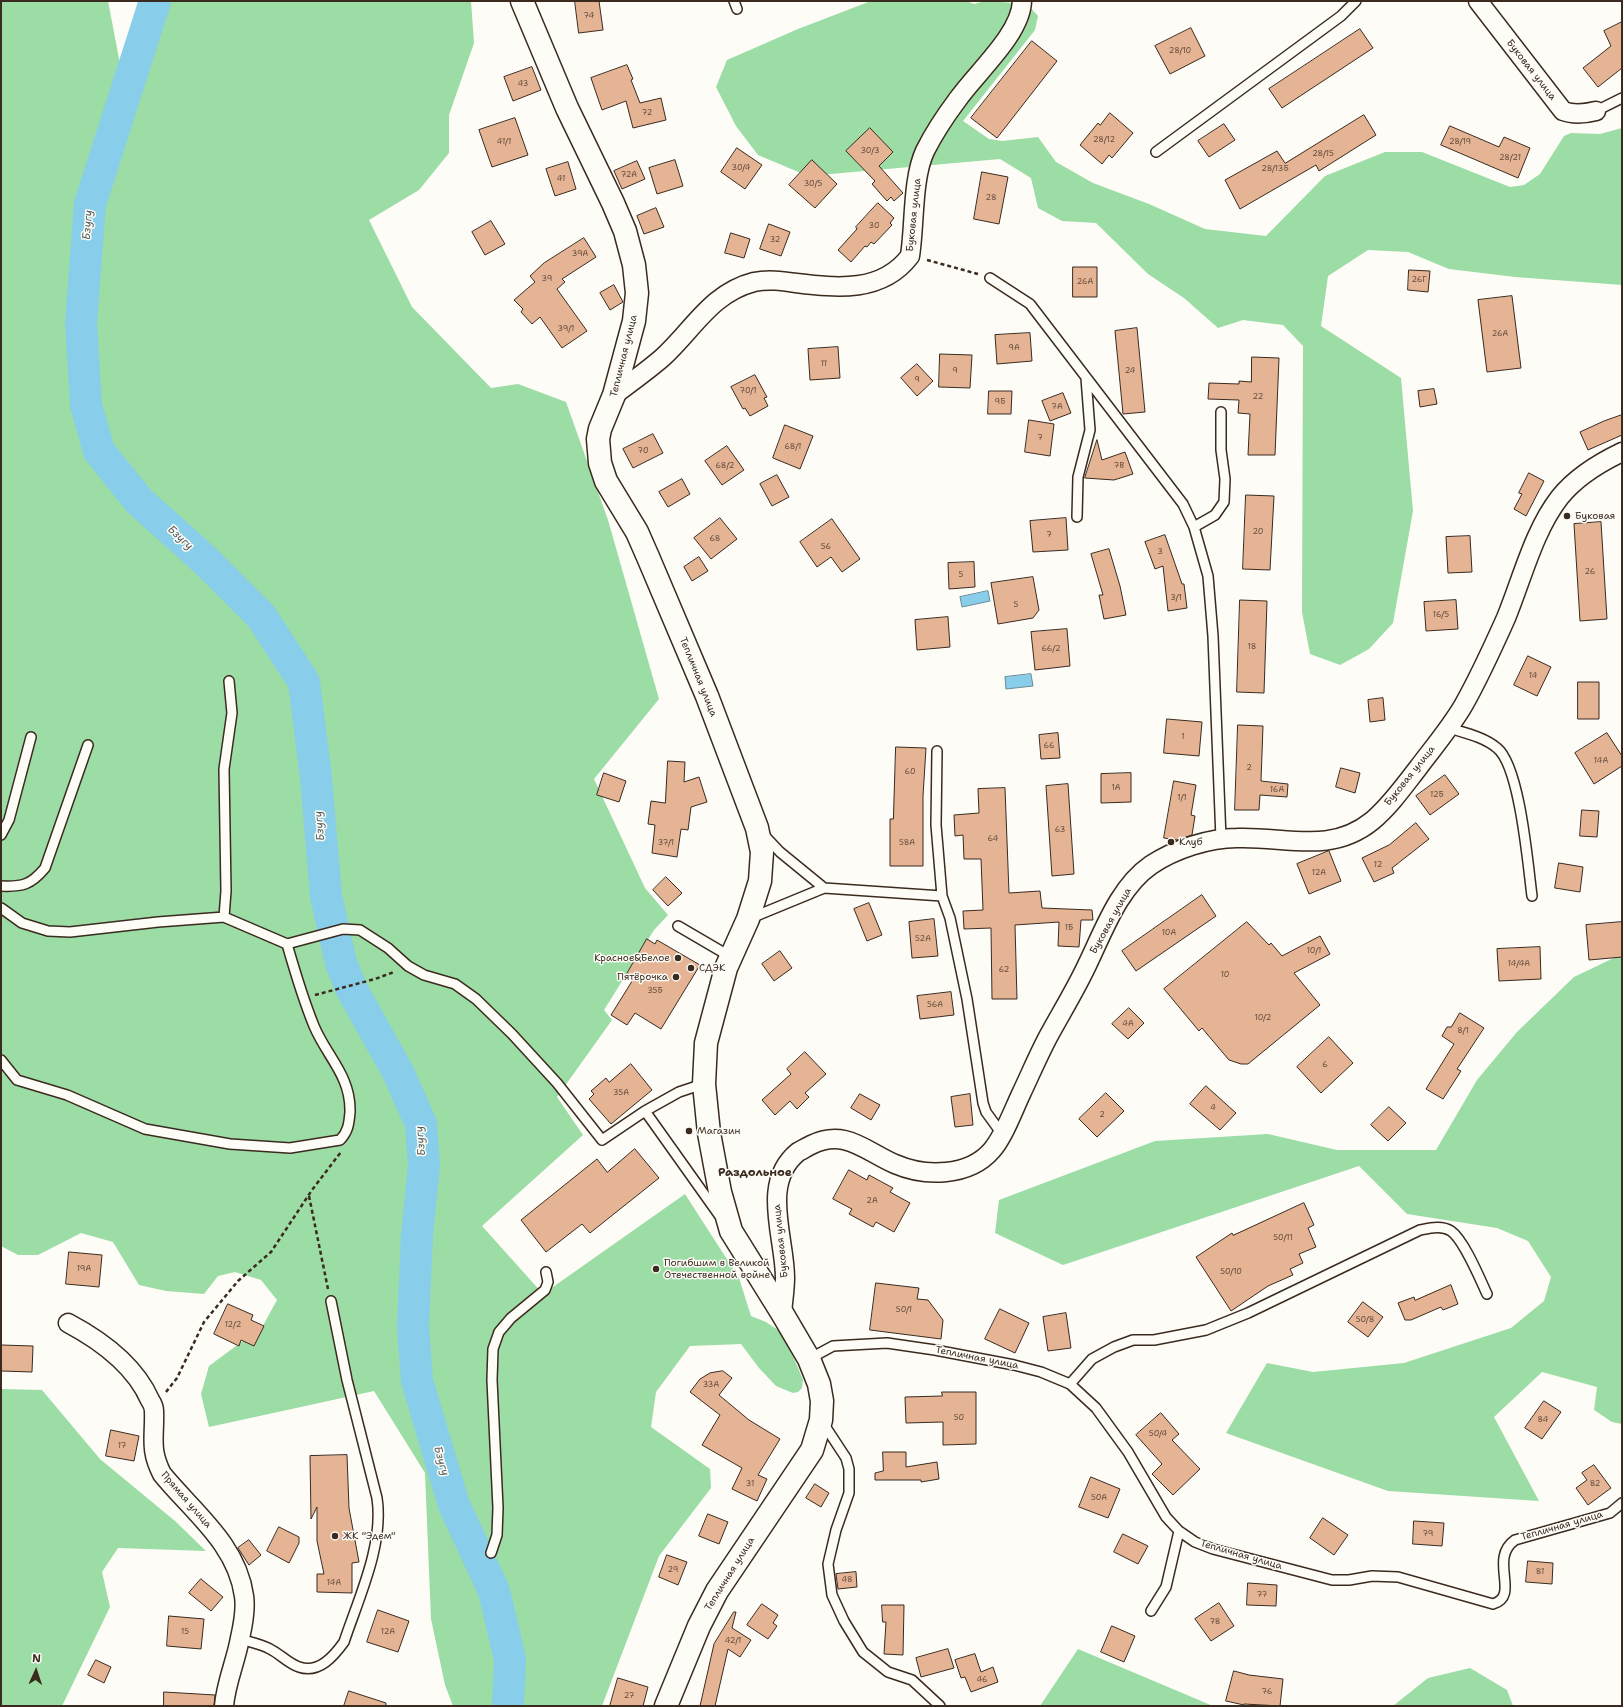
<!DOCTYPE html>
<html>
<head>
<meta charset="utf-8">
<style>
  body { margin:0 }
  #map { position:relative; width:1623px; height:1707px; overflow:hidden; background:#fdfcf7; font-family:"Shantell Sans",sans-serif }
  canvas { display:block }
  .frame { position:absolute; inset:0; border:2px solid #3b2a1e; pointer-events:none }
  .north { position:absolute; left:16px; top:1651px; width:40px; height:40px; -webkit-text-stroke:3px #fdfcf7; paint-order:stroke; rotate:3deg; font-size:11px; font-weight:700; line-height:16px; text-align:center; color:#3b2a1e }
  .north::after { content:''; display:block; margin:auto; width:14px; height:18px; background:#3b2a1e; clip-path:polygon(50% 0,100% 100%,50% 72%,0 100%) }
</style>
</head>
<body>
<div id="map">
<canvas width="1623" height="1707"></canvas>
<div class="frame"></div>
<div class="north">N</div>
</div>
<script>
const c = document.querySelector('canvas').getContext('2d');
c.lineJoin = 'round';
function fill(path, color) { c.fillStyle = color; c.fill(path, 'evenodd'); }
function stroke(path, color, width, dash) { c.strokeStyle = color; c.lineWidth = width; c.lineCap = dash ? 'butt' : 'round'; c.setLineDash(dash || []); c.stroke(path); }
function drawText(font, color, halo, rows, align = 'center') {
  c.font = font + ' "Shantell Sans",sans-serif'; c.lineWidth = 3; c.setLineDash([]); c.textBaseline = 'middle'; c.strokeStyle = halo; c.fillStyle = color; for (const [text, x, y, turn = 0] of rows) {
    c.save(); c.translate(x, y); c.rotate((+turn || 0) * Math.PI / 180); c.textAlign = isNaN(turn) ? turn : align; if (halo) c.strokeText(text, 0, 0); c.fillText(text, 0, 0); c.restore();
  }
}
fill(new Path2D(`
  M1 1H108L130 116 166 1H471L474 43 449 115V153L419 190 369 220 412 307 491 388 518 384 566 402 608 520 659 699 594 779 645 888 668 915 654 930 604 1010 612 1020 557 1097 583 1135 482 1226 543 1294 685 1194 739 1278 751 1316 766 1322 784 1334 803 1380 802 1388 798 1392 793 1393 776 1386 759 1368 741 1344 690 1346 656 1392 651 1427 710 1469 711 1488 659 1556 602 1706H453L445 1685 431 1619 425 1473 374 1391 209 1427 201 1394 209 1366 240 1343 260 1331 277 1300 261 1280 235 1272 218 1276 204 1294 166 1291 139 1285 113 1242 81 1233 38 1255H18L1 1246Z
  M871 1H966L974 4 985 1 1015 3 1029 6 1038 16 1035 30 963 121 989 139 1002 141 1038 137 1056 162 1093 183 1149 204 1205 229 1266 236 1325 176 1385 152H1422L1510 187 1524 185 1540 174 1564 136 1571 133 1600 134 1622 128V285L1515 277 1449 269 1408 252 1368 250 1328 276 1321 326 1401 378 1413 511 1393 623 1369 649 1340 665 1310 654 1302 612 1303 346 1283 325 1243 320 1218 328 1184 298 1148 274 1096 223 1062 221 1038 208 1031 178 1000 159 808 176 758 155 736 126 716 87 727 60 798 29Z
  M1622 954V1424L1612 1422 1594 1410 1597 1387 1542 1372 1494 1417 1539 1501 1388 1491 1226 1433 1267 1363 1313 1372 1404 1363 1511 1328 1544 1301 1551 1277 1528 1241 1497 1228 1407 1214 1359 1166 1063 1265 995 1233 999 1200 1155 1141 1268 1134 1337 1150H1436L1477 1080 1517 1032 1574 977Z
  M1 1389 42 1390 100 1459 175 1521 206 1551 118 1548 102 1572 110 1607 62 1706H1Z
  M1078 1649 1213 1706H1040Z
  M1470 1668 1507 1690 1513 1706H1393L1428 1678Z`), '#9cdca5');
const water = new Path2D(`
  M988 591 990 601 962 607 960 597Z
  M1031 674 1033 686 1006 689 1005 677Z`);
fill(water, '#88ceea');
stroke(water, '#698c98', 1);
stroke(new Path2D(`
  M155 1 90 204 81 323 86 405 99 451 139 501 206 561 261 616 304 682 316 778 326 896 341 963 351 988 398 1072 421 1124 424 1166 417 1235 413 1327 417 1381 454 1505 494 1591 510 1659 508 1706`), '#88ceea', 32);
const building = new Path2D(`
  M575 1H599L603 30 579 33Z
  M1622 22V68L1598 87 1583 68 1611 46 1604 31Z
  M1191 28 1205 56 1170 74 1155 46Z
  M1360 29 1373 48 1282 108 1269 89Z
  M1032 41 1057 61 997 138 971 118Z
  M627 65 633 79 631 80 640 103 661 98 666 120 633 128 626 101 602 110 591 78Z
  M532 67 541 90 513 101 504 77Z
  M1110 113 1133 133 1112 158 1109 155 1102 164 1080 145 1098 123 1100 125Z
  M1364 115 1376 135 1319 171 1316 165 1240 209 1225 180 1277 151 1285 163Z
  M515 118 528 155 492 167 479 130Z
  M1224 124 1235 140 1209 157 1198 141Z
  M1450 126 1499 147 1504 137 1530 148 1518 178 1441 145Z
  M870 128 893 152 879 166 903 193 894 201 891 197 887 201 872 184 875 181 846 151Z
  M737 148 762 165 745 189 721 172Z
  M675 160 683 186 657 194 649 168Z
  M812 160 837 184 815 208 789 185Z
  M637 161 645 179 622 189 614 171Z
  M568 162 576 189 555 196 546 169Z
  M982 172 1008 177 999 224 974 219Z
  M878 203 894 218 890 223 892 225 874 244 871 242 867 247 865 246 851 262 838 250 857 229 856 227Z
  M656 208 664 227 644 234 637 216Z
  M491 221 505 244 485 255 472 232Z
  M769 224 790 232 781 256 760 249Z
  M731 233 750 239 744 258 725 253Z
  M584 238 596 257 562 279 565 282 557 289 587 331 562 348 540 317 532 324 521 312 523 309 514 300 535 282 530 276 544 263Z
  M1073 267H1097V297H1073Z
  M1409 270 1430 271 1428 292 1408 290Z
  M614 285 623 302 610 310 600 293Z
  M1512 296 1521 368 1487 372 1478 300Z
  M1137 328 1145 412 1123 414 1115 331Z
  M1030 333 1032 361 997 364 995 335Z
  M838 347 840 378 810 380 808 349Z
  M940 354 972 355 970 388 939 387Z
  M1252 357 1279 358 1275 455H1248L1250 414 1238 413 1239 400 1208 399 1209 383 1239 384V381L1251 382Z
  M917 364 933 381 917 396 901 378Z
  M755 375 767 397 764 398 768 406 750 416 745 408 743 409 731 387Z
  M1434 389 1437 404 1420 407 1418 391Z
  M989 391H1012L1011 414H988Z
  M1063 393 1071 413 1050 421 1042 401Z
  M1622 415V435L1588 450 1580 432 1604 421Z
  M1029 420 1054 424 1050 456 1025 452Z
  M785 425 813 436 800 469 773 458Z
  M653 434 663 453 633 468 623 449Z
  M1097 440 1102 460 1125 452 1133 474 1114 480 1085 478Z
  M727 446 744 470 722 485 705 461Z
  M1529 473 1544 481 1526 516 1514 509 1522 494 1519 493Z
  M777 475 789 497 772 506 760 484Z
  M682 479 690 494 668 507 659 492Z
  M1246 495 1274 496 1270 570 1243 569Z
  M720 518 737 539 711 559 694 538Z
  M1066 518 1068 550 1033 552 1030 521Z
  M832 519 860 559 842 572 831 557 817 567 800 542Z
  M1601 522 1607 619 1580 621 1574 524Z
  M1165 535 1182 584H1184L1187 608 1168 611 1163 566 1155 569 1145 542Z
  M1470 536 1472 572 1448 573 1446 537Z
  M1109 549 1120 586 1126 615 1104 619 1099 595H1103L1091 554Z
  M699 557 708 571 692 581 684 567Z
  M974 562 975 587 949 589 948 563Z
  M1033 577 1039 610 1033 618 998 624 991 583Z
  M1240 600 1267 601 1264 693 1237 692Z
  M1456 600 1458 629 1426 631 1424 602Z
  M948 617 950 647 917 650 915 620Z
  M1067 629 1070 666 1035 670 1031 632Z
  M1528 656 1551 667 1537 696 1514 685Z
  M1578 682H1599V719H1578Z
  M1383 698 1385 720 1370 722 1368 700Z
  M1167 719 1202 722 1199 756 1164 753Z
  M1238 725 1263 726 1261 781 1288 784 1287 797 1260 795 1259 810H1235Z
  M1058 733 1060 758 1041 759 1039 735Z
  M1607 733 1622 756V766L1594 784 1575 753Z
  M896 747 926 748 923 796V866H890V819H893Z
  M668 761 685 762 684 782 699 777 707 802 691 807 688 830 681 829 677 857 652 853 655 825 648 824 651 801 665 803Z
  M1341 768 1360 773 1355 793 1336 787Z
  M604 773 626 781 619 802 597 795Z
  M1131 773V802L1101 803V774Z
  M1445 775 1459 794 1430 815 1416 796Z
  M1174 781 1196 785 1191 815 1195 816 1192 835 1177 840 1164 838Z
  M1068 784 1074 874 1052 876 1046 786Z
  M1005 788 1009 893 1040 891 1042 908 1092 910 1093 920H1081L1079 947 1058 946 1059 922 1015 925 1017 999H992L991 928 964 929 963 911 983 910 981 859H964L963 835 955 836 954 815 979 813 978 789Z
  M1582 810 1599 811 1597 837 1580 836Z
  M1416 823 1429 839 1392 868 1394 873 1374 882 1362 858 1389 845Z
  M1329 851 1341 881 1309 894 1297 864Z
  M1559 863 1583 867 1580 892 1555 888Z
  M666 877 682 893 668 906 653 890Z
  M1202 895 1216 916 1136 971 1122 951Z
  M869 903 882 935 867 941 854 909Z
  M934 919 938 956 912 958 909 922Z
  M1247 922 1269 945 1271 943 1282 956 1320 936 1330 954 1294 973 1320 1005 1248 1064H1241L1229 1060 1202 1028 1199 1031 1164 989Z
  M1622 922V957L1589 960 1586 925Z
  M647 939 655 944 657 940 700 965 661 1029 635 1013 627 1025 611 1015 634 978 627 974Z
  M1540 947 1541 979 1499 981 1497 949Z
  M780 951 792 968 774 981 762 964Z
  M951 992 954 1015 920 1019 917 996Z
  M1129 1008 1144 1023 1128 1039 1112 1024Z
  M1460 1013 1484 1028 1457 1069 1461 1071 1443 1099 1426 1089 1454 1044 1442 1036 1447 1027H1451Z
  M1329 1037 1353 1063 1321 1093 1297 1067Z
  M805 1052 826 1074 805 1093 809 1097 797 1109 790 1101 775 1115 762 1100 791 1074 787 1069Z
  M631 1064 652 1090 611 1124 589 1099 594 1094 591 1091 606 1078 609 1082Z
  M1206 1086 1236 1113 1220 1130 1190 1104Z
  M1106 1093 1124 1111 1097 1137 1079 1119Z
  M860 1094 880 1105 871 1120 851 1108Z
  M970 1094 973 1125 955 1127 951 1097Z
  M1389 1107 1406 1123 1388 1141 1371 1125Z
  M635 1149 659 1178 590 1233 582 1224 546 1252 521 1220 597 1159 607 1172Z
  M849 1170 867 1180 869 1175 893 1188 890 1192 910 1203 894 1232 876 1222 873 1227 849 1214 852 1209 833 1199Z
  M1304 1203 1314 1225 1308 1228 1316 1247 1299 1254 1303 1263 1290 1269 1293 1275 1268 1286 1231 1311 1196 1257 1232 1233 1233 1235Z
  M69 1252 102 1255 99 1287 66 1284Z
  M876 1283 919 1288 917 1299 928 1300 943 1320 941 1339 870 1330Z
  M1451 1285 1458 1304 1443 1310 1441 1307 1411 1320H1405L1398 1303 1414 1297 1415 1300Z
  M1363 1302 1383 1317 1368 1337 1348 1322Z
  M228 1304 253 1315 251 1320 264 1326 254 1346 241 1340 239 1346 214 1334Z
  M1000 1309 1029 1323 1015 1353 985 1339Z
  M1066 1313 1071 1348 1048 1351 1043 1317Z
  M1 1345 33 1346 32 1372 1 1371Z
  M723 1371 732 1378 719 1395 749 1420 780 1439 758 1475 767 1479 757 1501 732 1489 742 1468 702 1445 720 1415 690 1392 700 1379 710 1373Z
  M942 1392H976V1444L943 1445V1422L906 1423 905 1397 942 1396Z
  M1544 1401 1561 1412 1542 1439 1525 1428Z
  M1161 1413 1179 1434 1172 1440 1200 1469 1173 1495 1152 1474 1162 1464 1136 1435Z
  M111 1430 139 1436 134 1461 106 1456Z
  M883 1452H906V1467L937 1462 939 1479 921 1482V1480H875V1473L883 1471Z
  M347 1455 349 1508 359 1562 352 1563V1593L317 1592V1574H324L317 1541V1507L311 1519 310 1456Z
  M1594 1465 1611 1488 1588 1505 1576 1488 1587 1480 1582 1473Z
  M1091 1477 1120 1489 1108 1518 1079 1507Z
  M815 1484 829 1493 821 1507 806 1498Z
  M708 1514 728 1522 719 1544 699 1536Z
  M1323 1518 1348 1535 1334 1555 1310 1538Z
  M1414 1521 1444 1523 1442 1546 1413 1544Z
  M279 1527 299 1537V1543L289 1563 267 1551Z
  M1123 1534 1148 1546 1138 1564 1114 1552Z
  M249 1540 261 1555 249 1565 238 1548Z
  M667 1555 687 1562 678 1585 659 1577Z
  M1528 1561 1553 1563 1552 1584 1526 1582Z
  M856 1572 857 1587 838 1589 836 1574Z
  M201 1579 223 1597 211 1611 189 1593Z
  M1248 1583 1277 1585 1276 1606 1247 1605Z
  M1219 1603 1234 1626 1211 1641 1195 1619Z
  M762 1604 778 1615 773 1623 777 1626 768 1639 747 1625Z
  M882 1605H904L903 1655 884 1654 886 1622H883Z
  M378 1610 409 1621 398 1652 367 1642Z
  M734 1612H736L732 1628 751 1640 740 1657 728 1649 715 1706H700L714 1644Z
  M169 1616 204 1619 201 1649 167 1646Z
  M1112 1626 1135 1636 1124 1662 1101 1652Z
  M948 1649 954 1668 921 1677 916 1658Z
  M975 1654 981 1672 993 1667 998 1682 971 1692 965 1677 961 1678 955 1660Z
  M96 1660 111 1667 104 1683 88 1675Z
  M1234 1671 1249 1675 1283 1679 1280 1706 1244 1704V1705L1226 1701Z
  M618 1678 648 1687 643 1706H610Z
  M349 1691 386 1703V1706H344Z
  M164 1692 215 1695 214 1706H164Z`);
fill(building, '#e4b495');
stroke(building, '#3b2a1e', 1);
const lane = new Path2D(`
  M734 1 737 9
  M1596 111 1622 98
  M1156 152 1341 16 1356 1
  M990 278 1030 304 1183 504 1194 527 1208 576 1213 636 1221 839
  M1077 517 1078 477 1090 430 1086 378
  M1194 527 1215 515 1224 502 1225 479 1221 450V412
  M1449 728C1465 733 1484 737 1497 748 1520 766 1528 866 1532 896
  M937 751 936 825 942 896 950 918 967 999 983 1103 986 1112 1002 1134
  M1 835 9 820 31 737
  M764 835 780 852 824 888
  M1 886C22 887 31 885 45 868L88 745
  M1 908 22 923 48 931 70 932 158 922 224 917 287 944 343 929 360 930 388 948 408 966 424 975 455 984 476 999 512 1034 557 1083 602 1140 645 1111 719 1215
  M224 917 226 891 224 769 232 713 229 681
  M751 918 824 888 942 896
  M678 926 731 957
  M1 1060 17 1080 67 1095 145 1129 230 1144 290 1148 340 1140C348 1132 349 1124 350 1112 351 1076 327 1057 314 1026 303 999 295 972 287 944
  M645 1111 679 1092 703 1084
  M809 1359 833 1346 887 1343 935 1350 1014 1365 1041 1372 1070 1384 1096 1408 1128 1452 1166 1517 1179 1531 1195 1542 1213 1549 1332 1580H1349L1372 1576 1398 1577 1493 1604C1521 1596 1488 1559 1515 1540L1610 1513 1622 1503
  M1070 1384 1092 1359 1114 1347 1133 1340H1154L1206 1330 1248 1313 1420 1230C1430 1228 1442 1225 1451 1231 1464 1240 1480 1279 1487 1294
  M823 1423 846 1458 849 1469V1493L836 1530 828 1564 832 1595 844 1621 863 1652 888 1672 912 1680 940 1706
  M491 1553 497 1535 498 1508 492 1380 493 1349 499 1332 511 1318 545 1290 548 1282 546 1272
  M1151 1611 1166 1587 1179 1531
  M240 1639C250 1642 261 1644 270 1649 280 1654 289 1664 299 1667 319 1674 334 1656 344 1642 359 1597 384 1545 377 1498L347 1380 331 1301`);
const street = new Path2D(`
  M1478 1 1563 111C1574 115 1584 114 1596 111
  M614 395C630 383 647 371 662 358 693 330 711 293 754 282 768 279 782 281 796 283 837 288 882 293 910 256 915 224 912 179 925 151 934 133 946 115 958 99 977 72 1021 34 1022 1
  M782 1313C783 1301 785 1289 785 1278 785 1237 760 1183 798 1152 800 1151 809 1146 811 1145 845 1128 865 1151 895 1164 925 1177 969 1177 992 1150 1004 1136 1013 1111 1021 1094 1030 1075 1038 1056 1048 1037 1061 1013 1076 989 1088 963 1104 930 1119 887 1151 865 1175 849 1209 838 1237 838 1285 836 1330 855 1372 821 1390 806 1404 786 1418 768 1433 748 1450 728 1463 706 1479 678 1493 647 1506 618 1522 579 1534 530 1560 497 1576 477 1599 463 1622 452
  M68 1323C100 1340 135 1366 150 1400 152 1403 154 1407 154 1411 155 1438 149 1448 162 1474 193 1512 237 1544 244 1596 246 1609 243 1625 240 1638 236 1661 226 1682 224 1706`);
const secondary = new Path2D(`
  M522 1 567 108 613 203 625 231 634 265 637 293 634 321 614 395 600 429 598 439 600 463 606 481 637 532 648 557 707 696 757 828 762 852 760 881 748 919 726 968 706 1043 704 1084 709 1133 720 1192 731 1231 782 1313 809 1359 819 1384 822 1401 821 1420 812 1450 717 1591 699 1626 666 1706`);
stroke(lane, '#3b2a1e', 12);
stroke(street, '#3b2a1e', 21);
stroke(secondary, '#3b2a1e', 25);
stroke(new Path2D(`
  M927 260 978 274
  M315 995 375 979 394 972
  M309 1196 328 1289
  M166 1392 177 1378 204 1322 238 1281 271 1252 312 1190 341 1152`), '#3b2a1e', 2.5, [4, 3]);
stroke(lane, '#fdfcf7', 9);
stroke(street, '#fdfcf7', 18);
stroke(secondary, '#fdfcf7', 22);
for (const [x, y, r, color] of [
  [1567,516,4,"#3b2a1e"],
  [1171,842,4,"#3b2a1e"],
  [678,958,4,"#3b2a1e"],
  [691,968,4,"#3b2a1e"],
  [676,977,4,"#3b2a1e"],
  [689,1131,4,"#3b2a1e"],
  [656,1269,4,"#3b2a1e"],
  [335,1536,4,"#3b2a1e"]
]) { const dot = new Path2D(); dot.arc(x, y, r, 0, 2 * Math.PI); c.fillStyle = color; c.fill(dot); stroke(dot, '#fdfcf7', 1.5); }
drawText('8px', '#654c3c', null, [
  ["74",589,16],
  ["28/10",1180,51],
  ["43",523,84],
  ["72",647,113],
  ["28/12",1104,140],
  ["41/1",504,142],
  ["28/19",1460,142],
  ["30/3",870,151],
  ["28/15",1323,154],
  ["28/21",1510,158],
  ["30/4",741,168],
  ["28/13Б",1275,169],
  ["72А",629,175],
  ["41",561,179],
  ["30/5",813,184],
  ["28",991,198],
  ["30",874,226],
  ["32",775,240],
  ["39А",580,254],
  ["39",547,279],
  ["26Г",1419,280],
  ["26А",1085,282],
  ["39/1",566,329],
  ["26А",1500,334],
  ["9А",1014,348],
  ["11",824,364],
  ["9",955,371],
  ["24",1130,371],
  ["9",917,380],
  ["70/1",748,391],
  ["22",1258,397],
  ["9Б",1000,402],
  ["7А",1057,407],
  ["7",1040,438],
  ["68/1",793,447],
  ["70",643,451],
  ["68/2",725,466],
  ["7В",1119,466],
  ["20",1258,532],
  ["7",1049,535],
  ["68",715,539],
  ["56",826,547],
  ["3",1160,552],
  ["26",1590,572],
  ["5",961,575],
  ["3/1",1176,598],
  ["5",1016,605],
  ["16/5",1441,615],
  ["18",1252,647],
  ["66/2",1051,649],
  ["14",1533,676],
  ["1",1183,737],
  ["66",1049,746],
  ["14А",1601,761],
  ["2",1249,768],
  ["60",910,772],
  ["1А",1116,788],
  ["16А",1277,790],
  ["12Б",1437,795],
  ["1/1",1182,798],
  ["63",1060,830],
  ["64",993,839],
  ["37/1",666,843],
  ["58А",907,843],
  ["12",1378,865],
  ["12А",1319,873],
  ["1Б",1069,928],
  ["10А",1169,933],
  ["52А",923,939],
  ["10/1",1314,951],
  ["14/4А",1519,964],
  ["62",1004,970],
  ["10",1225,975],
  ["35Б",655,991],
  ["56А",935,1005],
  ["10/2",1263,1018],
  ["4А",1128,1024],
  ["8/1",1463,1031],
  ["6",1325,1065],
  ["35А",621,1093],
  ["4",1213,1108],
  ["2",1102,1115],
  ["2А",872,1201],
  ["50/11",1283,1238],
  ["19А",84,1269],
  ["50/10",1231,1272],
  ["50/1",904,1310],
  ["50/8",1365,1320],
  ["12/2",233,1325],
  ["33А",711,1385],
  ["50",959,1418],
  ["84",1543,1420],
  ["50/4",1158,1434],
  ["17",122,1446],
  ["31",750,1484],
  ["82",1595,1484],
  ["50А",1099,1498],
  ["79",1428,1534],
  ["29",673,1570],
  ["81",1540,1572],
  ["48",847,1580],
  ["14А",334,1583],
  ["77",1262,1595],
  ["78",1215,1622],
  ["15",185,1632],
  ["12А",388,1632],
  ["42/1",733,1641],
  ["46",982,1680],
  ["76",1267,1692],
  ["27",629,1696]
]);
drawText('10px', '#3b2a1e', '#fdfcf7', [
  ["Буковая улица",1531,70,52],
  ["Буковая улица",914,215,-84],
  ["Тепличная улица",624,356,-76],
  ["Тепличная улица",698,677,68],
  ["Буковая улица",1410,776,-51],
  ["Буковая улица",1111,921,-61],
  ["Буковая улица",781,1241,-96],
  ["Тепличная улица",977,1358,11],
  ["Прямая улица",186,1500,49],
  ["Тепличная улица",1562,1526,-16],
  ["Тепличная улица",1241,1555,16],
  ["Тепличная улица",730,1574,-58]
]);
drawText('10px', '#3b2a1e', '#fdfcf7', [
  ["Буковая",1575,516],
  ["Клуб",1179,842],
  ["Красное&Белое",670,958,"right"],
  ["СДЭК",699,968],
  ["Пятёрочка",668,977,"right"],
  ["Магазин",697,1131],
  ["Погибшим в Великой",664,1263],
  ["Отечественной войне",664,1275],
  ["ЖК \"Эдем\"",343,1536]
], 'left');
drawText('italic 11px', '#525b5b', '#fdfcf7', [
  ["Бзугу",88,225,-86],
  ["Бзугу",180,538,42],
  ["Бзугу",320,826,-95],
  ["Бзугу",421,1141,-95],
  ["Бзугу",441,1461,74]
]);
drawText('bold 12px', '#3b2a1e', '#fdfcf7', [
  ["Раздольное",755,1173]
]);
</script>
</body>
</html>
